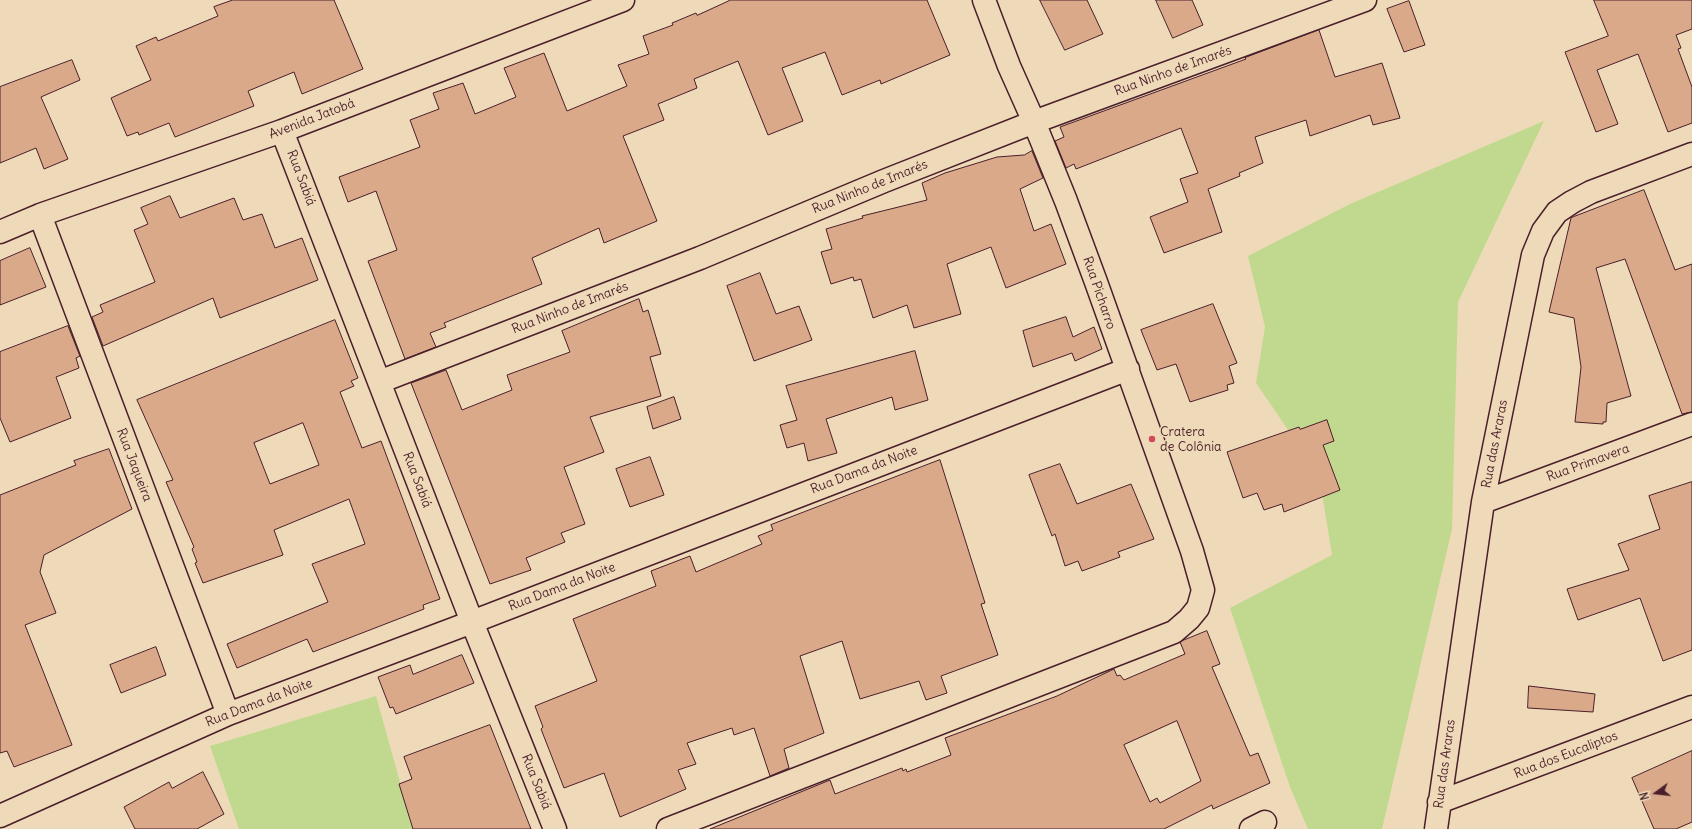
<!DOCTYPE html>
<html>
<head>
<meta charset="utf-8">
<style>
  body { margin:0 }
  #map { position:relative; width:1692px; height:829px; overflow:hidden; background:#eedab8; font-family:Delius,sans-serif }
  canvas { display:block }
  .north { position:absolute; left:1636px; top:773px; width:40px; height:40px; -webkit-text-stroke:3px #eedab8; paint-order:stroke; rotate:255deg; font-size:11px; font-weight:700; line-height:16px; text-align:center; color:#4a1f2b }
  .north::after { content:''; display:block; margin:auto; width:14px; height:18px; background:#4a1f2b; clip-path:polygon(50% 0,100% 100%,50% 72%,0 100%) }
</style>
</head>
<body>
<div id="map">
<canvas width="1692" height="829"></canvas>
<div class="north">N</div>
</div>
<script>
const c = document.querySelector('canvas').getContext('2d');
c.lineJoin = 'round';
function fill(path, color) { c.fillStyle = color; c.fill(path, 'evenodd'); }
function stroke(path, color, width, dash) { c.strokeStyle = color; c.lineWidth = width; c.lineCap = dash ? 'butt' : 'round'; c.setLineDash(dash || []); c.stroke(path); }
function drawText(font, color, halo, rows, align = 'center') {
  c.font = font + ' Delius,sans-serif'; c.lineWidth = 3; c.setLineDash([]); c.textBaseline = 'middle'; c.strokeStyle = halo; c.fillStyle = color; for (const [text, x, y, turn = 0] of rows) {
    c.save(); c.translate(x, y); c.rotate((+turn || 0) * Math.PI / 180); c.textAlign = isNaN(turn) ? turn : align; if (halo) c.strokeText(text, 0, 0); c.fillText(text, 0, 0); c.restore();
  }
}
fill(new Path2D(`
  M1544 121 1458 302 1452 529 1382 829H1308L1290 787 1230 608 1332 555 1319 475 1256 383 1265 327 1248 256 1350 204Z
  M376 696 413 829H239L210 746Z`), '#c0d98f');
const building = new Path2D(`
  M233 0H334L363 69 302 94 294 72 248 91 254 106 175 137 169 123 139 135 138 132 127 136 111 98 151 80 136 46 156 37 158 41 218 16 214 7Z
  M731 0H927L950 55 881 84 880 80 842 95 825 52 782 68 803 121 768 135 738 61 694 79 697 88 658 104 664 120 623 136 657 221 604 243 599 228 532 258 542 284 444 323 446 327 430 333 436 347 405 359 368 261 397 250 376 191 348 202 339 177 420 147 410 120 439 109 433 93 463 83 475 114 516 97 504 68 544 53 567 111 627 86 618 65 649 54 643 36 673 25 672 23 696 13 697 15Z
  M1040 0H1087L1103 34 1065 50Z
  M1156 0H1192L1203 25 1173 38Z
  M1594 0H1692V29L1676 35 1681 48 1678 49 1692 87V123L1668 132 1638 54 1597 70 1618 124 1596 132 1565 52 1608 36Z
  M1409 1 1425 45 1404 52 1387 9Z
  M1319 30 1335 77 1382 63 1400 118 1373 125 1370 115 1310 136 1306 120 1255 137 1263 163 1239 173 1240 176 1208 189 1222 232 1164 253 1150 217 1188 202 1180 179 1198 173 1181 128 1076 169 1074 164 1066 168 1055 141 1064 137 1060 127 1246 59 1245 58Z
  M72 60 80 80 41 97 68 159 44 169 36 148 0 163V87Z
  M1032 151 1043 178 1020 189 1034 231 1051 224 1066 264 1006 288 991 247 947 264 961 314 914 328 907 305 873 318 861 279 854 281 853 277 831 284 821 252 832 249 826 229 863 218 862 216 927 200 922 183 945 173 997 157 1024 155Z
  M1644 190 1675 270 1692 264V412L1682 414 1625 259 1596 268 1631 396 1607 403 1606 422H1603V424L1575 422 1581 367 1574 318 1549 312 1571 218Z
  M170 196 180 218 234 198 243 220 262 214 275 248 302 238 318 280 220 318 213 298 103 346 92 317 103 312 100 305 155 282 134 230 148 224 141 208Z
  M30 248 46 287 0 305V261Z
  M760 273 776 314 799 306 812 340 754 361 727 286Z
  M639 299 643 312 648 310 661 354 650 357 661 396 590 417 604 452 564 467 585 524 561 533 565 542 526 558 531 570 490 584 411 383 446 370 462 410 512 390 507 375 570 352 562 331Z
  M1213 304 1237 363 1229 366 1234 383 1227 385 1228 390 1190 402 1176 364 1157 370 1141 330Z
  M1066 317 1073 337 1094 327 1102 349 1075 361 1072 353 1033 367 1023 331Z
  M335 320 358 378 351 381 354 386 340 392 362 448 381 441 440 599 423 605 424 609 313 652 307 639 237 668 227 644 328 602 312 564 365 544 349 499 274 530 283 555 203 583 195 563 197 562 192 549 194 547 166 482 173 480 137 400ZM303 423 319 465 270 484 254 443Z
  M68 326 80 356 76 358 79 368 56 377 71 418 10 442 0 418V352Z
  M915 351 928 400 895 410 892 397 826 419 837 453 808 461 804 443 787 448 780 425 797 420 786 386Z
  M674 397 681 419 653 429 647 407Z
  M1327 420 1334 441 1323 445 1340 490 1284 512 1282 504 1264 510 1257 493 1243 498 1227 452 1299 427 1300 429Z
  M109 449 132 509 44 555 40 572 56 613 25 625 72 745 14 767 7 751 0 753V495L76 465 74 461Z
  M650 457 664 495 630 507 616 469Z
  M940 460 985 603 981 604 998 655 941 676 947 693 926 700 919 681 860 699 842 641 800 656 824 733 784 749 789 768 770 776 754 728 734 735 732 728 687 743 696 764 678 770 686 789 620 817 604 773 564 788 541 729 543 727 535 706 597 681 573 619 656 586 651 571 690 556 696 572 762 544 758 536 773 530 771 525Z
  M1060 464 1077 504 1131 484 1154 539 1118 552 1120 557 1082 571 1078 561 1065 566 1055 534 1052 536 1029 475Z
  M1692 482V650L1663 661 1640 598 1578 620 1567 589 1629 570 1618 544 1660 529 1649 496Z
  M1207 631 1220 664 1212 667 1250 756 1258 753 1270 783 1213 809 1212 805 1164 829H710L830 780 835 794 902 768 903 771 906 769 907 772 951 755 945 738 1057 696 1114 669 1117 676 1120 675 1124 680 1185 654 1180 642ZM1177 721 1201 781 1160 803 1157 798 1150 802 1124 745Z
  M156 647 166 675 121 693 110 665Z
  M462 655 474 683 396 714 393 707 390 708 378 677 410 665 413 674Z
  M1529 686 1595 694 1593 712 1528 708Z
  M490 725 531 829H413L399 784 412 779 404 757Z
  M1692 751V822L1676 829H1654L1632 778Z
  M203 772 224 814 197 829H135L124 807 169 782 172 788Z`);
fill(building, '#d9a98a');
stroke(building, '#4a1f2b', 1);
const minor = new Path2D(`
  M282 131 472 622 555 829
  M40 215 228 714
  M0 232 40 215 282 131 623 0
  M379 382 700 258 884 181 1034 122 1365 0
  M1483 502 1692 424
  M1439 802 1692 707
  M0 816 228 714 472 622 1128 369
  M668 829 1174 632 1189 619 1198 608 1203 590 1192 551 1096 282 1066 201 1034 122 1009 66 984 0
  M1251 829 1265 822
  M1436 829 1483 502 1533 255 1543 231 1557 212 1572 202 1591 192 1692 154`);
stroke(minor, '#4a1f2b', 25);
stroke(minor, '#eedab8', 22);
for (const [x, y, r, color] of [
  [1152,439,4,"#d1495b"]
]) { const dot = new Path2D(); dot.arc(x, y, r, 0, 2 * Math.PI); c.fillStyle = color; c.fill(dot); stroke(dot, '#eedab8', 1.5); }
drawText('13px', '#4a1f2b', '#eedab8', [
  ["Rua Ninho de Imarés",1173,71,-20],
  ["Avenida Jatobá",312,119,-21],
  ["Rua Sabiá",301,178,69],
  ["Rua Ninho de Imarés",870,187,-22],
  ["Rua Picharro",1099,293,71],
  ["Rua Ninho de Imarés",570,308,-21],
  ["Rua das Araras",1495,444,-79],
  ["Rua Primavera",1588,463,-20],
  ["Rua Jaqueira",134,465,69],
  ["Rua Dama da Noite",864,470,-21],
  ["Rua Sabiá",417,480,69],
  ["Rua Dama da Noite",562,587,-21],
  ["Rua Dama da Noite",259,703,-21],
  ["Rua dos Eucaliptos",1566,755,-21],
  ["Rua das Araras",1445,764,-82],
  ["Rua Sabiá",536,782,68]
]);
drawText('13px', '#4a1f2b', '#eedab8', [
  ["Cratera",1160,432],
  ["de Colônia",1160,447]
], 'left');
</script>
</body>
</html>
